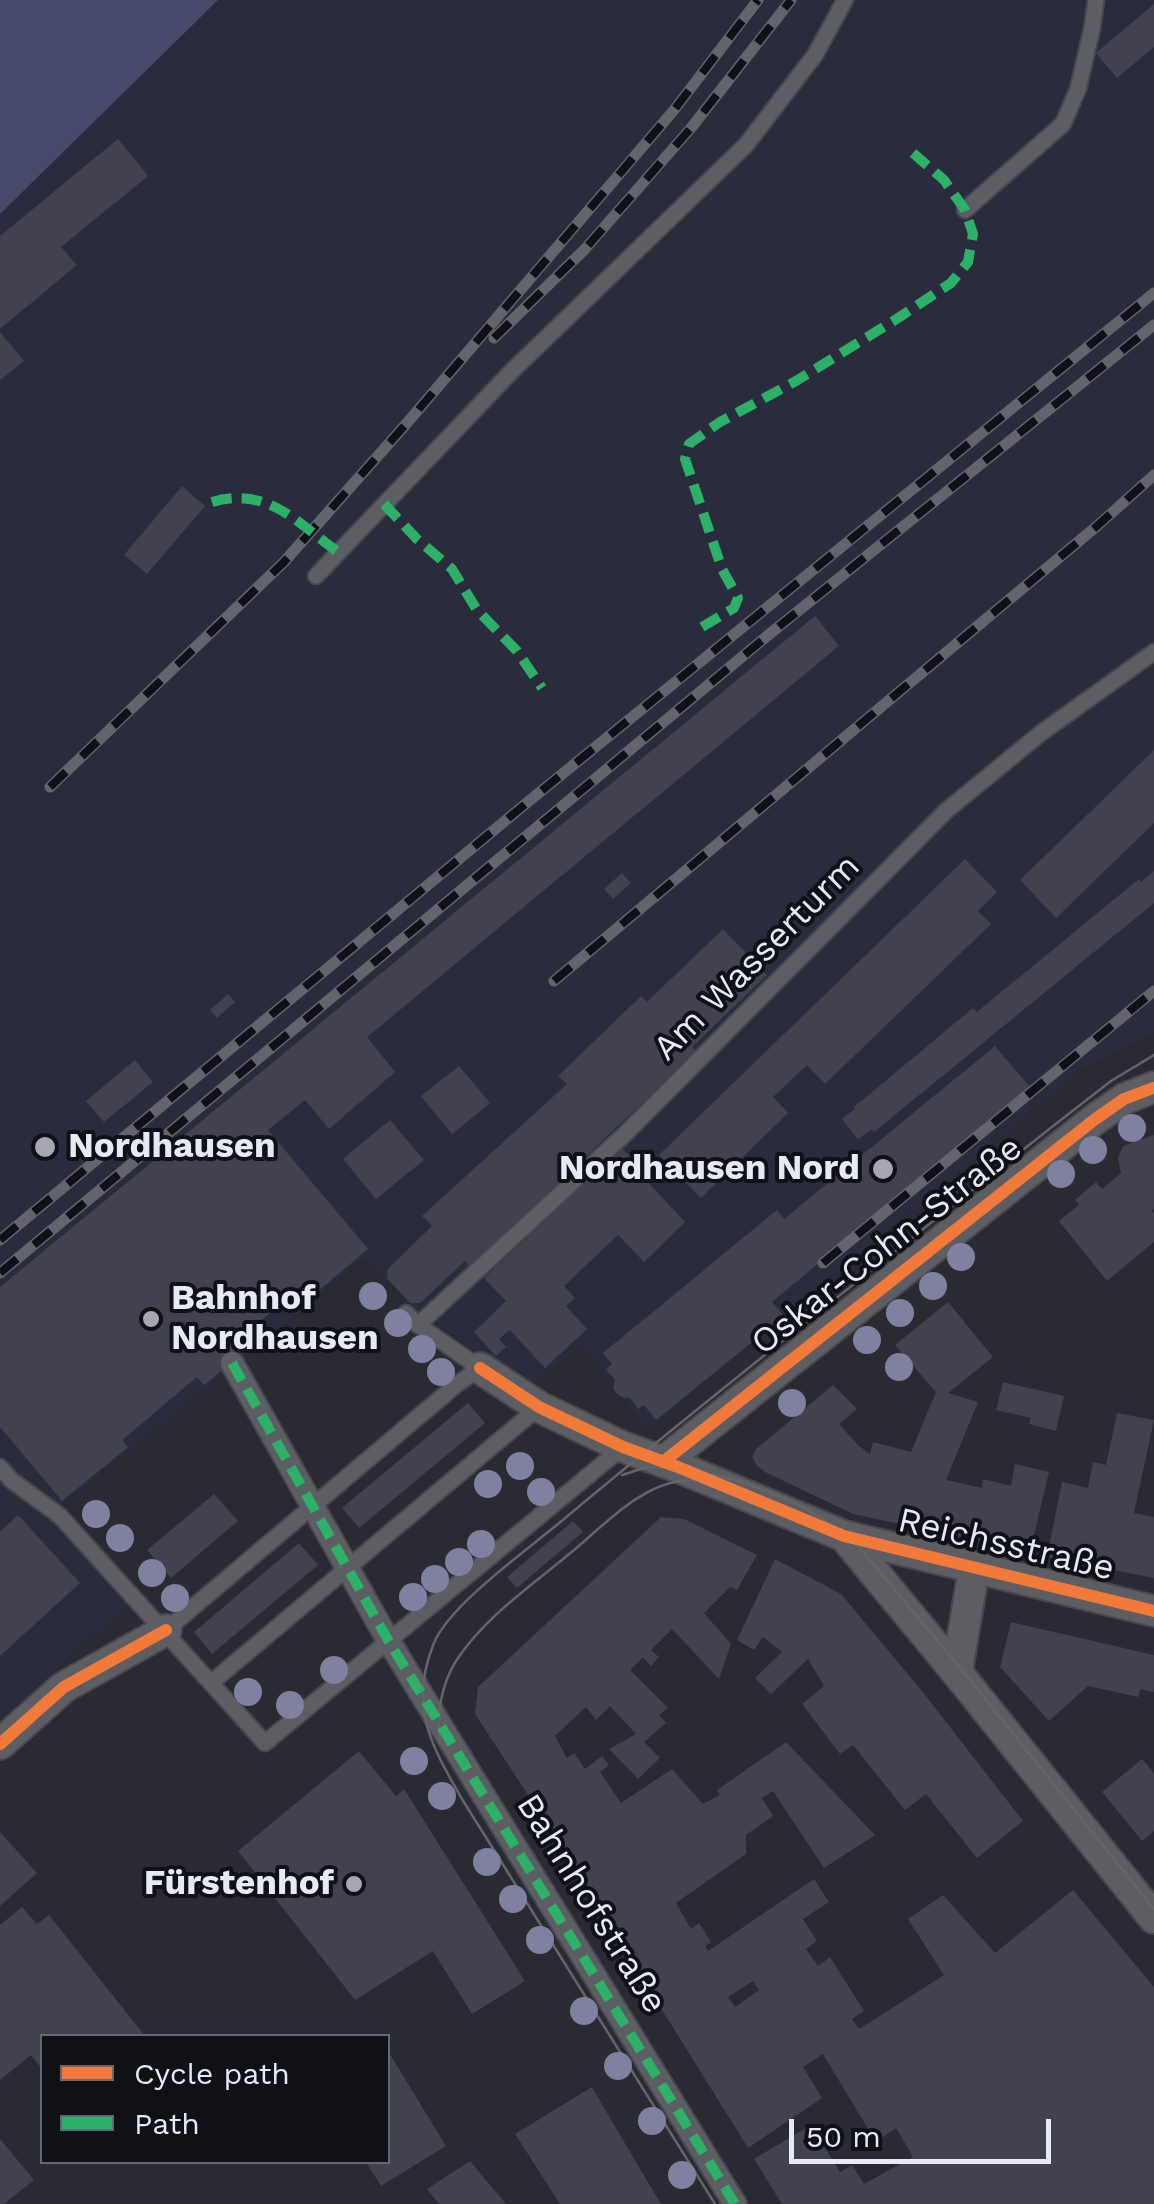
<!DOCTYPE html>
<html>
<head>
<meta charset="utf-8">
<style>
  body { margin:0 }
  #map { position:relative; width:1154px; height:2204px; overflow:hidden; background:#2a2a32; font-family:"Work Sans",sans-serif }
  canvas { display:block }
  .legend { position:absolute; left:40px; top:2034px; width:350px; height:130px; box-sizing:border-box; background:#101117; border:2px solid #66686f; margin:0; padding:12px 18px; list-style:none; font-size:30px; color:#e8eaf3 }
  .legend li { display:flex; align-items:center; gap:20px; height:50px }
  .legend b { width:50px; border:2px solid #66686f }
  .scale { position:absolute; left:789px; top:2119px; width:262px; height:45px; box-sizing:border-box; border:5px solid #e8eaf3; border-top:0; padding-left:12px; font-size:30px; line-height:35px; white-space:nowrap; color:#e8eaf3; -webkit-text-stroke:8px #101117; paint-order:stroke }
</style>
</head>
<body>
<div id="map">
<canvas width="1154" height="2204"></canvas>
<ul class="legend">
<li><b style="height:12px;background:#f17a3a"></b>Cycle path</li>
<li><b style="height:12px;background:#2db169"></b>Path</li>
</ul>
<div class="scale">50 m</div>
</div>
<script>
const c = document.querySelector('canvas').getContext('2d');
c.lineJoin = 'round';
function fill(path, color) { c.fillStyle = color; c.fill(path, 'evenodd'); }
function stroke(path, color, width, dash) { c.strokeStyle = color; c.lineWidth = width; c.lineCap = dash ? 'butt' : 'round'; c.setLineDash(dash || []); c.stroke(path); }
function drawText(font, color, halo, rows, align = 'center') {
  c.font = font + ' "Work Sans",sans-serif'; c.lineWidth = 8; c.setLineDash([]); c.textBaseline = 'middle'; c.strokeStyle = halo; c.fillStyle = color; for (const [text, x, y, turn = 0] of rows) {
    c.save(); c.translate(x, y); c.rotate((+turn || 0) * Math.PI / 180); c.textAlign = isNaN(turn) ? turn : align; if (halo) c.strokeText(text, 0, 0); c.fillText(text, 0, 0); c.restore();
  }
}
fill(new Path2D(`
  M218 0H1154V1033L1082 1068 649 1429 581 1345 529 1388 411 1306 365 1258 50 1514 129 1603 0 1721V214Z`), '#2a2c3e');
fill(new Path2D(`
  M0 0H218L0 214Z`), '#464969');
fill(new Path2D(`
  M1154 4V47L1117 78 1096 53Z
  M118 139 148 176 61 247 77 265 0 329V236Z
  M0 332 24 361 0 380Z
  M182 486 205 506 147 574 124 555Z
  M815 616 839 646 367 1037 395 1072 329 1129 305 1100 268 1130 368 1249 298 1308 290 1297 249 1330 258 1341 204 1385 197 1377 122 1440 128 1447 62 1501 0 1427V1287Z
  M1154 750V823L1056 918 1020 880Z
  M965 859 997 892 978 911 991 924 825 1084 807 1065 773 1097 788 1113 701 1198 659 1155Z
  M1154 871V903L874 1132 872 1129 858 1139 842 1119 855 1109 854 1107 973 1008 977 1012 1139 879 1141 882Z
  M622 873 631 883 613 899 604 889Z
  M723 929 767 975 692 1047 696 1052 470 1266 465 1261 420 1303H410L387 1278 388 1269 432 1226 422 1216 567 1084 558 1076 641 996 647 1002Z
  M228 994 235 1002 217 1018 210 1010Z
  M995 1046 1030 1087 772 1302 784 1316 656 1420 644 1405 638 1409 630 1398 622 1397 616 1393 613 1387 615 1380 606 1369 612 1364 603 1353 777 1210 784 1219Z
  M135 1060 153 1082 104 1122 86 1101Z
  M459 1066 490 1103 452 1134 421 1096Z
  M390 1120 424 1160 376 1199 343 1159Z
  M1154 1135V1209L1151 1210 1154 1213V1242L1107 1281 1059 1221 1079 1205 1075 1200 1096 1182 1102 1189 1121 1173 1118 1158 1123 1146Z
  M622 1148 645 1172 641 1175 685 1222 644 1262 618 1235 564 1286 575 1298 566 1306 587 1329 545 1368 510 1330 499 1339 506 1347 496 1356 474 1332 506 1301 484 1278Z
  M948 1302 993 1357 948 1393 978 1402 946 1480 982 1488 983 1479 1011 1486 1015 1464 1049 1472 1030 1552 853 1514 765 1472 757 1466 752 1457 756 1449 833 1385 857 1409 839 1424 859 1446 870 1454 873 1442 911 1452 936 1392 895 1345Z
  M1003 1382 1064 1396 1056 1431 1029 1424 1031 1418 996 1410Z
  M468 1403 485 1423 359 1528 342 1508Z
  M1117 1413 1154 1420 1134 1513 1154 1517V1578L1047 1557 1062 1482 1088 1488 1093 1462 1106 1465Z
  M214 1494 238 1521 171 1578 147 1550Z
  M18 1515 80 1583 0 1656V1532Z
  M661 1517 684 1519 757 1555 737 1590 730 1587 704 1613 731 1644 719 1679 672 1629 651 1650 659 1657 651 1666 643 1657 630 1670 668 1708 659 1715 666 1723 644 1742 660 1758 638 1779 609 1749 636 1734 610 1706 596 1720 586 1707 555 1736 567 1758 574 1753 585 1769 602 1756 609 1765 600 1772 621 1803 672 1769 703 1804 720 1795 717 1790 786 1742 875 1835 824 1868 773 1791 762 1798 773 1816 746 1835V1854L676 1903 691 1929 699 1923 711 1942 705 1946 708 1951 814 1879 829 1902 803 1919 817 1941 806 1949 818 1966 830 1957 864 2011 852 2019 859 2029 944 1975 908 1919 943 1895 995 1953 1073 1890 1154 1987V2204H782L754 2159 811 2125 840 2172 852 2165 864 2184 913 2157 896 2128 876 2142 823 2054 803 2067 822 2098 748 2148 534 1804 475 1714 478 1687ZM753 1981 759 1990 735 2007 728 1997Z
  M573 1521 583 1532 517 1588 507 1577Z
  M299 1543 318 1565 212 1654 194 1632Z
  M775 1559 841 1594 922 1691 1023 1821 977 1858 926 1794 905 1810 853 1745 840 1754 802 1704 824 1686 808 1659 771 1694 755 1678 782 1652 763 1637 754 1650 737 1640Z
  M1011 1622 1154 1655V1692L1140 1689 1138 1697 1088 1686 1049 1721 1000 1667Z
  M359 1751 396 1796 404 1789 525 1981 472 2014 433 1951 355 2000 238 1851Z
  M1142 1759 1154 1773V1831L1142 1841 1102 1792Z
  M0 1832 37 1873 0 1906Z
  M22 1907 37 1924 49 1915 145 2036H42V2069L31 2055 0 2080V1925Z
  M388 2051 446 2146 381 2186 366 2162H388Z
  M592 2087 640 2169 661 2204H560L515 2134Z
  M0 2139 34 2180 4 2204H0Z
  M470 2161 506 2204H439L427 2189Z`), '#42424f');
const service = new Path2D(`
  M965 210 1063 124 1078 89 1092 29 1096 0
  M316 576 512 371 746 145 815 55 845 0
  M418 1325 625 1134 947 810 1041 733 1154 652
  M0 1467 11 1480 60 1516 265 1743 623 1447
  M166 1630 456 1385 480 1368 418 1325 406 1313
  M212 1682 539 1407`);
const pedestrian = new Path2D(`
  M232 1363 388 1640 735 2204`);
const minor = new Path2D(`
  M480 1368 539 1407 623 1447 678 1467 844 1536 1154 1611
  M663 1462 1094 1120 1124 1099 1154 1087
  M844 1536 959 1675 1154 1918
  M959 1675 958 1665 974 1569
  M0 1744 64 1687 166 1630`);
stroke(service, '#46474d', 19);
stroke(pedestrian, '#46474d', 26);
stroke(minor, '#46474d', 34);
stroke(service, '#5d5e63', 15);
stroke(pedestrian, '#5d5e63', 22);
stroke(minor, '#5d5e63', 30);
stroke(new Path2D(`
  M622 1475C629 1473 637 1470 644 1468 665 1465 686 1469 706 1473 761 1485 808 1505 853 1540L958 1665 1154 1909
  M440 1743C436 1716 441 1685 456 1661 485 1616 534 1584 574 1550 599 1529 624 1503 654 1489 668 1482 684 1480 699 1479
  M715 2204 462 1799C431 1745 408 1706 434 1643 450 1604 530 1548 564 1519 723 1386 886 1259 1048 1130L1111 1081 1154 1055`), '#64656a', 2.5);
const rail = new Path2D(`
  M494 338 585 249 691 128 791 0
  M50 787 284 562 407 423 674 110 758 0
  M554 981 1097 526 1154 475
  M0 1240 529 801 1154 293
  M823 1263 1154 991
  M0 1273 772 632 1154 325`);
stroke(rail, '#64656a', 11);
stroke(rail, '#101117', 8, [22]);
stroke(new Path2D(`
  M212 502C268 486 296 522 338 552
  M384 504 417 539 452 569 477 610 517 651 542 688
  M702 627 734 608 738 598 722 569 685 459 689 444 720 422 796 381 895 320 951 283 968 262 973 234 965 210 944 180 913 153
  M232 1363 388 1640 735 2204`), '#2db169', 10, [20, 10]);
stroke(new Path2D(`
  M480 1368 539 1407 623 1447 678 1467 844 1536 1154 1611
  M663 1462 1094 1120 1124 1099 1153 1088
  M0 1744 64 1687 166 1630`), '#f17a3a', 12);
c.fillStyle = '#7e819f';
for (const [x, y] of [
  [1132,1128],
  [1093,1150],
  [1061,1174],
  [961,1257],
  [933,1286],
  [373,1296],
  [900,1313],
  [398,1323],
  [867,1340],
  [422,1349],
  [899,1367],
  [441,1372],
  [792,1403],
  [520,1466],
  [488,1484],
  [541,1492],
  [96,1514],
  [120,1538],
  [481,1544],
  [459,1562],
  [152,1573],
  [435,1579],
  [413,1597],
  [175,1598],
  [334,1670],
  [248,1692],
  [290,1705],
  [414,1761],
  [442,1796],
  [487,1862],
  [513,1899],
  [540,1940],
  [584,2011],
  [618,2066],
  [652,2121],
  [682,2175]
]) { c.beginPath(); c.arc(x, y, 14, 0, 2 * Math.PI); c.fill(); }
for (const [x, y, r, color] of [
  [45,1147,12,"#a6a7af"],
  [883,1169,12,"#a6a7af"],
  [151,1319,10,"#a6a7af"],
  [354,1884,10,"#a6a7af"]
]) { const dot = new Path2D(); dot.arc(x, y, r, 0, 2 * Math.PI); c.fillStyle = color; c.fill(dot); stroke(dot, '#101117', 4); }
drawText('35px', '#e8eaf3', '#101117', [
  ["Am Wasserturm",757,958,-45],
  ["Oskar-Cohn-Straße",887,1246,-38],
  ["Reichsstraße",1006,1545,13],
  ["Bahnhofstraße",591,1904,58]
]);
drawText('bold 35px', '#e8eaf3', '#101117', [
  ["Nordhausen",68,1147],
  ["Nordhausen Nord",860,1169,"right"],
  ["Bahnhof",171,1299],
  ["Nordhausen",171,1339],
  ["Fürstenhof",334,1884,"right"]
], 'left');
</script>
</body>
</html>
